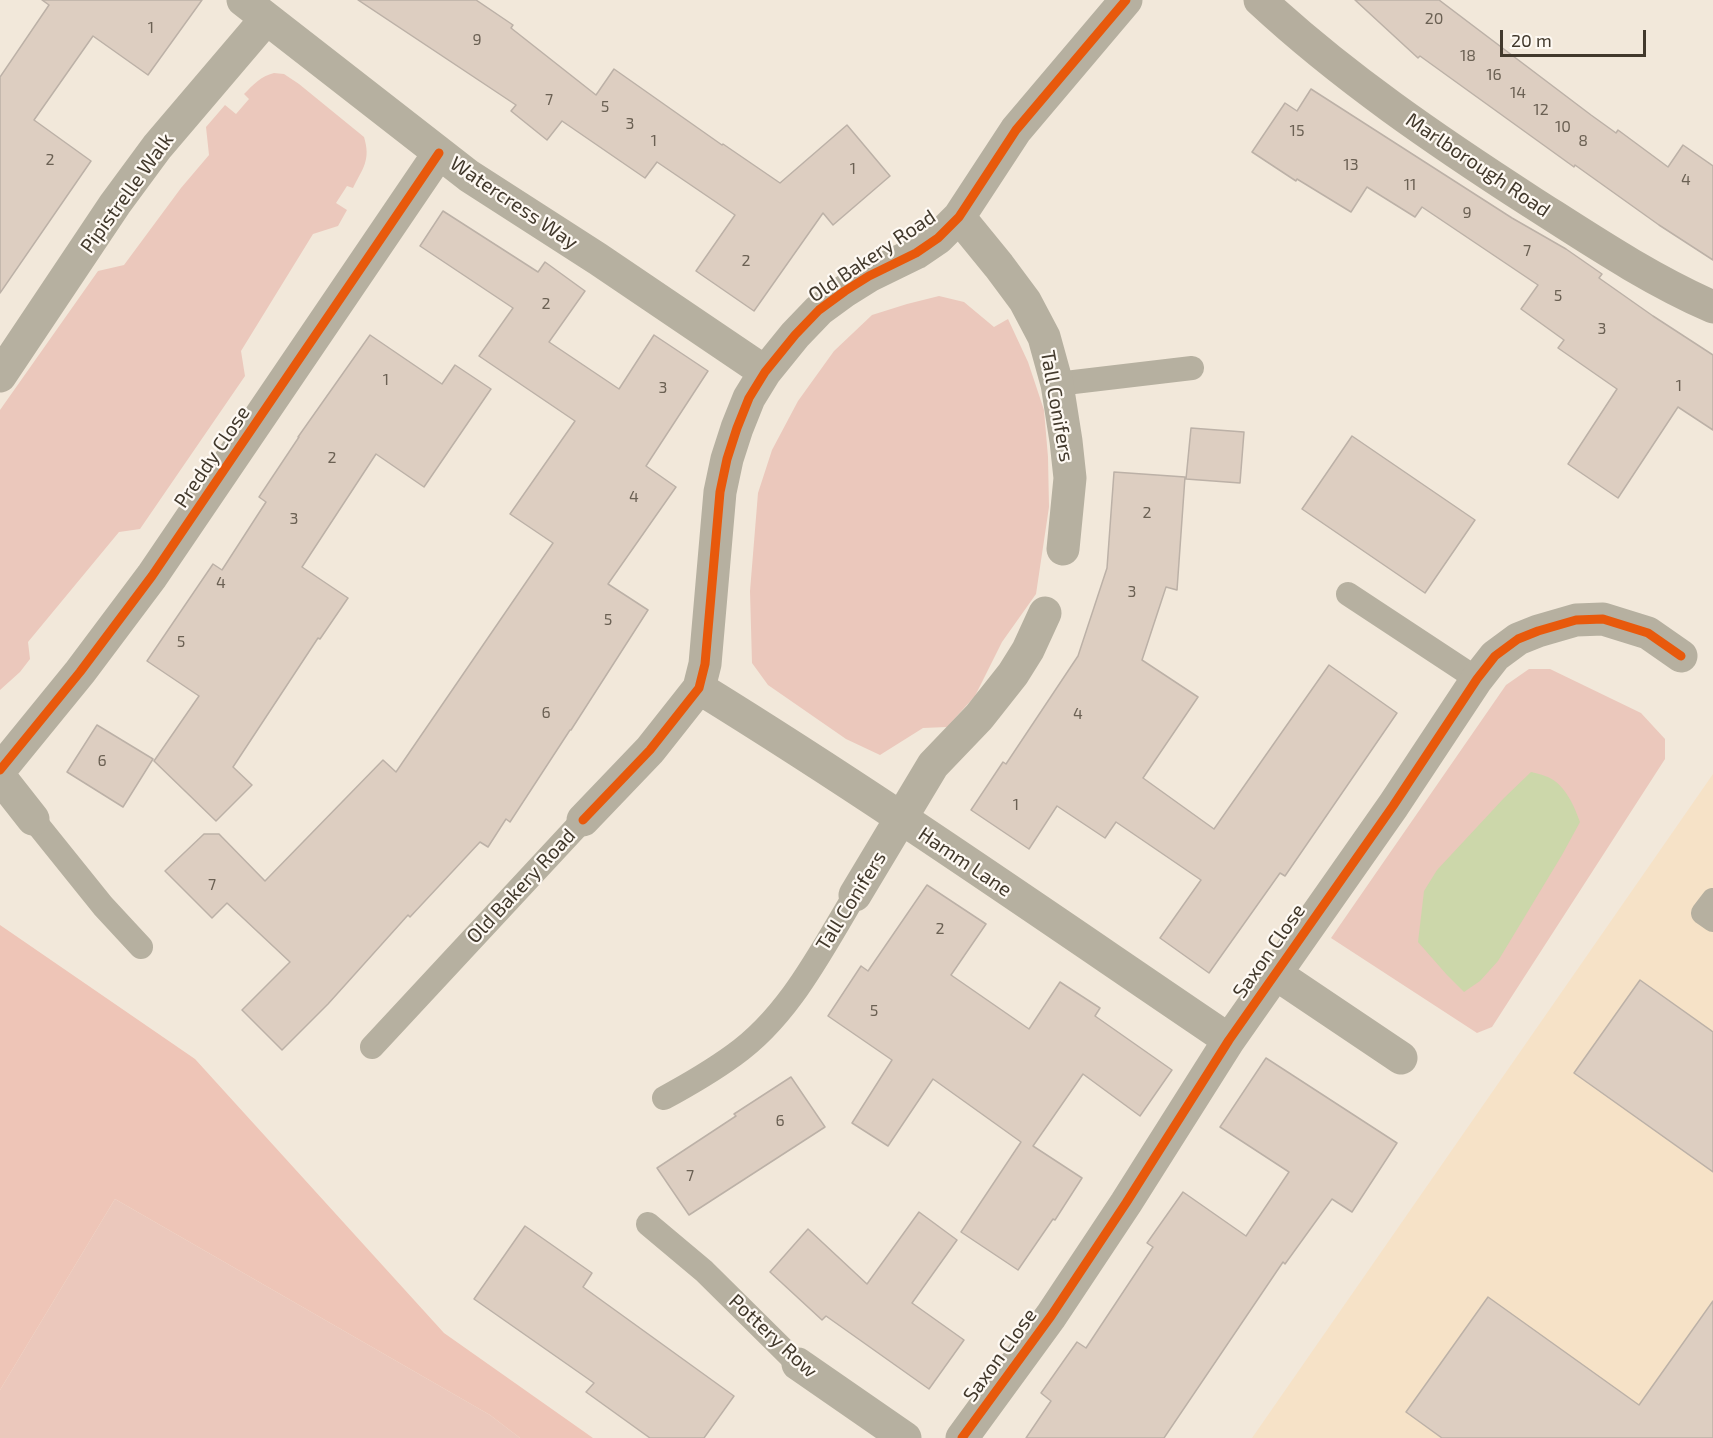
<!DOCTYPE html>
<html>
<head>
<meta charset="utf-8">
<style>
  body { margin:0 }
  #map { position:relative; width:1713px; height:1438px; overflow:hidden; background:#f2e8da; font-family:"Exo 2",sans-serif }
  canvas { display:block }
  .scale { position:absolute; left:1500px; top:30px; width:146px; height:27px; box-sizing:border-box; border:3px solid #42392c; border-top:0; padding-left:8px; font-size:18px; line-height:21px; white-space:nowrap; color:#42392c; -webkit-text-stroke:4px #fef9f3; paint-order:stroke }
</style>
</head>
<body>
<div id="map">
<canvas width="1713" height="1438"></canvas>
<div class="scale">20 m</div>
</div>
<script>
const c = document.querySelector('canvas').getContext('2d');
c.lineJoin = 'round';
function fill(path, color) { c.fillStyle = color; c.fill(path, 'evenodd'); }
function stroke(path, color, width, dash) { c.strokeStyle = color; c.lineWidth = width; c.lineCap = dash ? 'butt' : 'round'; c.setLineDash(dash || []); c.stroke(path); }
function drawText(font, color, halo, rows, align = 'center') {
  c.font = font + ' "Exo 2",sans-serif'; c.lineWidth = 4.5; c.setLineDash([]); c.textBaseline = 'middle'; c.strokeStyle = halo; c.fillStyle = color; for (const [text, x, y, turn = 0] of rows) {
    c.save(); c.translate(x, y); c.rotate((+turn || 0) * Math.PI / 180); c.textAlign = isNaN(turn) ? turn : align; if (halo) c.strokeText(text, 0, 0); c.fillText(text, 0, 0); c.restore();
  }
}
fill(new Path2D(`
  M1713 774V1438H1252Z`), '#f6e2c7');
fill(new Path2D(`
  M274 73 284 74 299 84 364 137C371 160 363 168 353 188L347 186 336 203 347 210 338 226 313 234 241 351 245 376 140 529 119 532 28 642 30 659 20 672 0 690V410L98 271 124 265 181 188 209 155 206 127 225 105 236 114 249 99 244 94C253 85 261 76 274 73Z
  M939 296 964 302 994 327 1008 319 1028 362 1044 410 1048 457 1049 507 1036 594 1002 642 975 696 947 727 923 728 880 755 846 739 768 685 752 663 750 591 758 493 772 450 798 401 834 351 872 315 907 304Z
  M1529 669H1550L1641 713 1665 739V759L1492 1027 1477 1033 1331 938 1506 685Z
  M115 1199 490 1415 520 1438H0V1390Z`), '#ebc8bc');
fill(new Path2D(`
  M0 925 195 1059 444 1333 593 1438H520L490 1415 115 1199 0 1390Z`), '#eec5b7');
fill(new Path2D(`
  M1531 772C1535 773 1541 774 1545 776 1564 782 1574 805 1580 822L1562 855 1498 961 1480 981 1464 992 1447 975 1418 942 1424 891 1437 870 1504 798Z`), '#ccd7aa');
const building = new Path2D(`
  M42 0H202L148 75 93 36 34 120 91 161 0 293V77L49 5Z
  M358 0H476L513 25 511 28 596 95 614 69 722 145 723 144 780 183 847 125 890 176 833 225 823 213 754 311 696 271 735 215 657 162 645 178 562 121 547 140 511 111 516 105Z
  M1355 0H1439L1591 115 1616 133 1618 130 1668 167 1683 145 1713 166V260L1659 225 1575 165 1574 167 1420 56 1418 58Z
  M1311 89 1512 218 1566 249 1602 274 1599 278 1653 316 1713 355V430L1678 407 1618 498 1568 464 1617 389 1558 348 1564 340 1521 309 1538 285 1422 207 1415 217 1367 187 1351 212 1297 179 1296 181 1252 152 1285 103 1297 111Z
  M443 211 538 272 545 262 585 291 549 342 619 389 654 335 708 371 646 466 676 487 608 584 648 610 571 730H570L510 822 506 819 488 847 480 842 410 917 408 915 328 1004 282 1050 242 1010 290 962 227 903 212 918 165 871 204 834H219L265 881 383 760 396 772 553 543 510 514 575 421 479 356 513 308 420 246Z
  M370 335 442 384 455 365 491 389 424 487 376 454 302 567 348 598 320 639 318 638 233 767 252 785 216 821 154 761 199 696 147 661 213 564 222 570 266 502 259 497 299 437H298Z
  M1191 428 1244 432 1240 483 1186 479Z
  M1352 436 1475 520 1425 593 1302 509Z
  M1114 472 1185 477 1177 590 1166 587 1142 660 1198 697 1143 778 1214 829 1329 665 1397 713 1285 876 1280 873 1209 973 1160 938 1201 880 1116 822 1105 838 1057 806 1029 849 971 810 1003 762 1006 764 1078 656 1107 568Z
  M97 725 153 759 123 807 67 772Z
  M927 885 986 924 951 975 1029 1029 1060 982 1100 1008 1095 1016 1172 1070 1140 1116 1083 1074 1033 1146 1082 1178 1055 1220 1053 1219 1018 1270 961 1232 1021 1142 933 1079 888 1146 852 1123 892 1060 828 1016 861 966 868 971Z
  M1640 980 1713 1032V1172L1574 1073Z
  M1266 1058 1397 1143 1352 1212 1332 1199 1285 1264 1283 1262 1164 1438H1026L1051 1401 1041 1393 1077 1342 1086 1348 1153 1247 1147 1243 1183 1192 1246 1236 1289 1172 1220 1127Z
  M791 1077 825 1127 689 1215 657 1168 736 1116 734 1114Z
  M919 1212 957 1240 912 1303 964 1340 929 1389 826 1316 822 1320 770 1272 808 1229 867 1284Z
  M525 1226 592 1273 583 1287 734 1396 704 1438H650L586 1392 594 1383 474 1299Z
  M1488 1297 1639 1405 1713 1301V1438H1442L1406 1412Z`);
fill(building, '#ddcec1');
stroke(building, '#bcb1a7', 1.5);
stroke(new Path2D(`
  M1057 384 1192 368
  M1348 594 1477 679
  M33 819 103 906 141 947
  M1713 900 1703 913 1713 920
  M372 1047 583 820
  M664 1098C688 1085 712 1071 734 1055 789 1016 821 951 855 895
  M648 1224 704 1271 798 1364`), '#b6b0a0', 24);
stroke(new Path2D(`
  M243 0 469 176 598 259 765 372
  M959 217 999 266 1025 301 1044 337 1057 384 1066 441 1070 478 1063 549
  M0 376 115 204 157 147 266 19
  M699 688C879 799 1053 921 1229 1040
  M0 770 80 672 152 576 439 153
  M0 777 33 819
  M583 820 650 750 699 688 705 664 720 492 727 459 737 428 749 398 765 372 795 335 819 310 845 291 869 276 916 253 938 238 959 217 1016 130 1126 0
  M855 895 933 765 979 717 1013 674 1028 650 1045 613
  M1276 974 1401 1058
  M798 1364 905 1438
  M962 1438 1051 1316 1126 1203 1229 1040 1393 806 1477 679 1495 656 1518 639 1538 631 1576 620 1603 619 1648 633 1681 656`), '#b6b0a0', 33);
stroke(new Path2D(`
  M1260 0C1343 77 1437 141 1533 203 1591 240 1649 279 1713 307`), '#b5ae9e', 33);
stroke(new Path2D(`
  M0 770 80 672 152 576 439 153
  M583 820 650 750 699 688 705 664 720 492 727 459 737 428 749 398 765 372 795 335 819 310 845 291 869 276 916 253 938 238 959 217 1016 130 1126 0
  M962 1438 1051 1316 1126 1203 1229 1040 1393 806 1477 679 1495 656 1518 639 1538 631 1576 620 1603 619 1648 633 1681 656`), '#e8590c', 9);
drawText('16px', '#6b6154', null, [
  ["20",1434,19],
  ["1",151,28],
  ["9",477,40],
  ["18",1468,56],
  ["16",1494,75],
  ["14",1518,93],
  ["7",549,100],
  ["5",605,107],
  ["12",1541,110],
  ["3",630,124],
  ["10",1563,127],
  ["15",1297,131],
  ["1",654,141],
  ["8",1583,141],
  ["2",50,160],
  ["13",1351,165],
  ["1",853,169],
  ["4",1686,180],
  ["11",1410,185],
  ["9",1467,213],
  ["7",1527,251],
  ["2",746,261],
  ["5",1558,296],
  ["2",546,304],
  ["3",1602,329],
  ["1",386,380],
  ["1",1679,386],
  ["3",663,388],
  ["2",332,458],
  ["4",634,497],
  ["2",1147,513],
  ["3",294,519],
  ["4",221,583],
  ["3",1132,592],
  ["5",608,620],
  ["5",181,642],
  ["6",546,713],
  ["4",1078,714],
  ["6",102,761],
  ["1",1016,805],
  ["7",212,885],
  ["2",940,929],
  ["5",874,1011],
  ["6",780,1121],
  ["7",690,1176]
]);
drawText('20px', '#42392c', '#fef9f3', [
  ["Marlborough Road",1478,165,34],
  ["Pipistrelle Walk",127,193,-54],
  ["Watercress Way",514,203,34],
  ["Old Bakery Road",872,256,-34],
  ["Tall Conifers",1057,406,80],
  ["Preddy Close",212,457,-56],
  ["Hamm Lane",965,862,34],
  ["Old Bakery Road",521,886,-47],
  ["Tall Conifers",851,901,-58],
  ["Saxon Close",1269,951,-55],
  ["Pottery Row",773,1336,43],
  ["Saxon Close",1000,1355,-54]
]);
</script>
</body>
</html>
